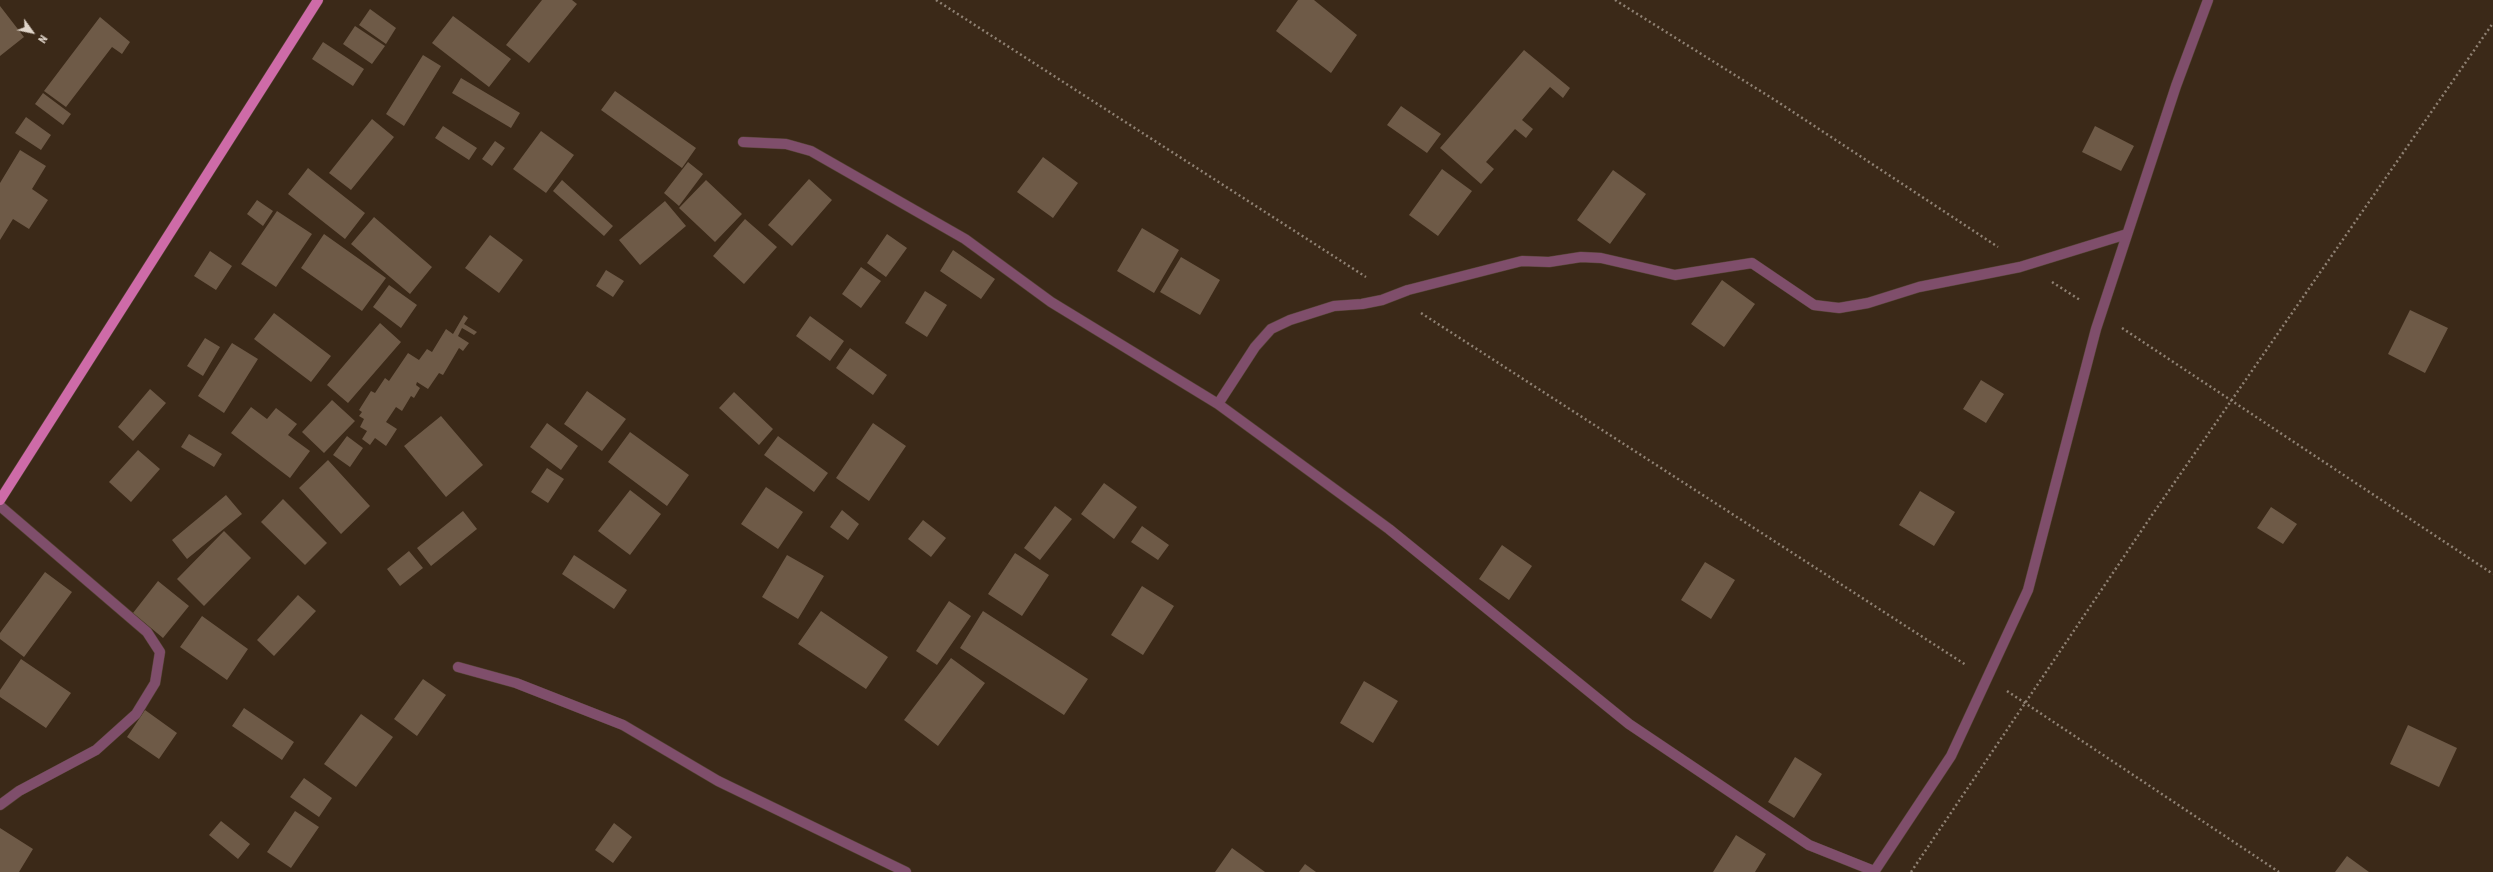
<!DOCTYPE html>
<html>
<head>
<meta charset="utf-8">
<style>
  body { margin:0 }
  #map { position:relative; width:2493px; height:872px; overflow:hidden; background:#3b2918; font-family:"Roboto Condensed",sans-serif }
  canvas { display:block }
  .north { position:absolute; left:12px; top:12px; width:40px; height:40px; -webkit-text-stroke:3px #3b2918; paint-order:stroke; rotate:123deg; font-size:11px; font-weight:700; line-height:16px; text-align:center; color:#e1d6cb }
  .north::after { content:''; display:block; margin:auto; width:14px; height:18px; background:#e1d6cb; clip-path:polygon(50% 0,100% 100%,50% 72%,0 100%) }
</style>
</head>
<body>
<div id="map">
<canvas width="2493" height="872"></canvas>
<div class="north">N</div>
</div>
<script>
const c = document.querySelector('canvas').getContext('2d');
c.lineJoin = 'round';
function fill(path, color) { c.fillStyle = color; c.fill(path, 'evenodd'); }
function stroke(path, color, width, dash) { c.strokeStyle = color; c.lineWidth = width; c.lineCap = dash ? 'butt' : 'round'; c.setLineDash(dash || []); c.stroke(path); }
fill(new Path2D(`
  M542 0H572L577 4 529 63 506 45Z
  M1298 0H1314L1357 35 1331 73 1276 31Z
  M0 6 24 37 0 56Z
  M370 9 396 28 386 44 359 25Z
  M453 16 511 59 489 87 432 43Z
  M100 17 130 42 122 54 112 47 66 107 44 91Z
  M355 26 385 46 372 64 343 44Z
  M323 42 364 69 353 86 312 59Z
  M1524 50 1570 88 1563 98 1550 87 1522 120 1533 129 1526 138 1515 129 1486 162 1494 169 1481 184 1440 148Z
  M423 55 441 66 404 126 386 114Z
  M461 78 520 113 511 128 452 93Z
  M615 91 696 148 682 168 601 110Z
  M43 93 71 114 63 125 35 104Z
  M1401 106 1441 134 1427 153 1387 125Z
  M26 117 51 135 41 150 15 133Z
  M372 119 394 137 351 190 329 173Z
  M443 126 477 148 469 160 435 138Z
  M2095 126 2134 146 2121 171 2082 152Z
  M541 131 574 155 546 193 513 169Z
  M495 141 505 148 492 166 482 159Z
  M20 150 46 166 32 189 48 200 29 229 13 219 0 240V183Z
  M1043 157 1078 183 1053 218 1017 192Z
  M688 162 703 174 679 206 664 193Z
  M308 168 365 213 345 239 288 194Z
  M1442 169 1472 191 1438 236 1409 215Z
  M1613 170 1646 194 1610 244 1577 220Z
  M809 179 832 200 792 246 768 225Z
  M562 180 613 226 604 236 553 191Z
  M706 180 742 214 715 242 679 208Z
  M257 200 273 211 263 226 247 214Z
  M665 201 686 226 640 265 619 240Z
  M277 211 312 234 276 287 241 264Z
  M374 217 432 267 410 294 351 244Z
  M745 219 777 247 744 284 713 256Z
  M1142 228 1179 250 1154 293 1117 271Z
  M324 234 386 278 362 311 301 268Z
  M887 234 907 248 886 277 867 263Z
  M490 235 523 260 499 293 465 268Z
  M953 250 995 279 981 299 940 271Z
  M210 251 232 266 216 290 194 276Z
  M1181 257 1220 280 1200 315 1160 292Z
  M861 267 881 281 861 308 842 294Z
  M606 270 624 281 613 297 596 286Z
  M1722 280 1755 304 1724 347 1691 324Z
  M389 285 417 305 401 328 373 307Z
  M925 291 947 305 927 337 905 323Z
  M2410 310 2448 328 2425 373 2388 354Z
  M274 313 331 356 311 382 254 339Z
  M464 315 468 318 464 324 477 332 474 335 462 328 458 336 469 343 463 351 459 348 443 375 439 373 428 389 417 382 416 385 420 388 414 398 411 396 402 411 396 407 386 422 397 429 386 446 375 438 370 445 362 439 367 431 360 427 364 419 359 416 362 412 359 410 371 391 375 393 385 378 389 381 408 353 419 360 427 349 432 352 446 329 453 334Z
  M810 316 844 341 830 361 796 336Z
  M380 323 401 342 348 403 327 385Z
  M205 338 220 347 203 376 187 366Z
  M232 343 258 359 224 413 198 396Z
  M850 348 887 375 873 395 836 368Z
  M1981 380 2004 394 1986 423 1963 409Z
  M150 389 166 403 133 441 118 427Z
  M587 391 626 419 602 451 564 424Z
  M734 392 773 429 759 445 719 408Z
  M332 400 355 421 324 453 302 432Z
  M251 407 267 419 276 408 297 424 288 435 310 451 290 478 231 433Z
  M441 416 483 465 446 497 404 446Z
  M547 423 578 446 561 470 530 447Z
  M873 423 906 446 869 501 836 478Z
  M630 432 689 475 667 506 608 462Z
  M189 434 222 454 214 467 181 447Z
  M347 436 363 448 350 467 333 455Z
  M778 436 828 473 814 492 764 455Z
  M138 450 160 469 131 502 109 482Z
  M328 460 370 506 341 534 299 488Z
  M547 468 564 479 548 503 531 492Z
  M1104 483 1137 507 1114 539 1081 514Z
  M766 487 803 512 778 549 741 524Z
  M630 490 661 514 630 555 598 531Z
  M1920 491 1955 512 1934 546 1899 525Z
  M226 495 242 514 187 559 172 540Z
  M283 499 327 543 305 565 261 522Z
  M1055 506 1072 519 1040 560 1024 548Z
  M2271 507 2297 524 2283 544 2257 528Z
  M842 510 859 524 848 540 830 527Z
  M463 511 477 529 431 566 417 548Z
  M923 520 946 538 931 557 908 539Z
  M1142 526 1169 545 1158 560 1131 542Z
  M224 531 251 558 204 606 177 579Z
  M1502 545 1532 566 1509 600 1479 579Z
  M409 551 423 568 400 586 387 569Z
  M1015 553 1049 575 1022 616 988 594Z
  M574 555 627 590 614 609 562 574Z
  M787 555 824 576 798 619 762 597Z
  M1705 562 1735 580 1711 619 1681 600Z
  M45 572 72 592 24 657 0 639V633Z
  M158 581 189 606 163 638 133 613Z
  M1142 586 1174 606 1143 655 1111 635Z
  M298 595 316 611 274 656 257 640Z
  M949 601 971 616 937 665 916 651Z
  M821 611 888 657 866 689 798 644Z
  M983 611 1088 679 1064 715 960 648Z
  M202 616 248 649 227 680 180 647Z
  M951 658 985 683 938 746 904 720Z
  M21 659 71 693 46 728 0 697V690Z
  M423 679 446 695 417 736 394 719Z
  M1364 681 1398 701 1373 743 1340 723Z
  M244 708 294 742 282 760 232 726Z
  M145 710 177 733 159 759 127 737Z
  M361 714 393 737 356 787 324 764Z
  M2408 725 2457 748 2439 787 2390 764Z
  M1795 757 1822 774 1794 818 1768 802Z
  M304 778 332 798 319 817 290 797Z
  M295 811 319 827 291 868 267 852Z
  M221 821 250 844 238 859 209 835Z
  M614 823 632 837 613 863 595 850Z
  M0 828 33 849 19 872H0Z
  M1736 835 1766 854 1755 872H1713Z
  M1232 848 1265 872H1215Z
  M2347 856 2369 872H2335Z
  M1305 864 1316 872H1299Z`), '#6e5a47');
const street = new Path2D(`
  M743 142 786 144 811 151 965 239 1051 302 1218 404 1389 529 1629 724 1809 845 1874 871
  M1218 404 1255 347 1271 329 1290 320 1334 306 1362 304 1382 300 1408 290 1522 261 1549 262 1581 257 1601 258 1675 275 1752 263 1814 305 1839 308 1868 303 1919 287 2020 267 2127 234
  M0 506 147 632 160 652 155 683 136 714 96 750 19 791 0 805
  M458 667 516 683 623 725 718 781 906 872
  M1874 872 1951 756 2028 590 2096 329 2176 86 2208 0`);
const primary = new Path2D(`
  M0 500 318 0`);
stroke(street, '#564535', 11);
stroke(primary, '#564535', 11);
stroke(new Path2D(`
  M936 0 1366 277
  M1615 0 1778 102 1998 247
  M2052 282 2080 300
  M1421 313 1966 665
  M2122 328 2493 574
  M2007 691 2279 872
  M1911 872 2152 515 2493 23`), '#8f8173', 2.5, [2, 3]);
stroke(street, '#7f4e6b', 10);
stroke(primary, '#ce6ba8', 10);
</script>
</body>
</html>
